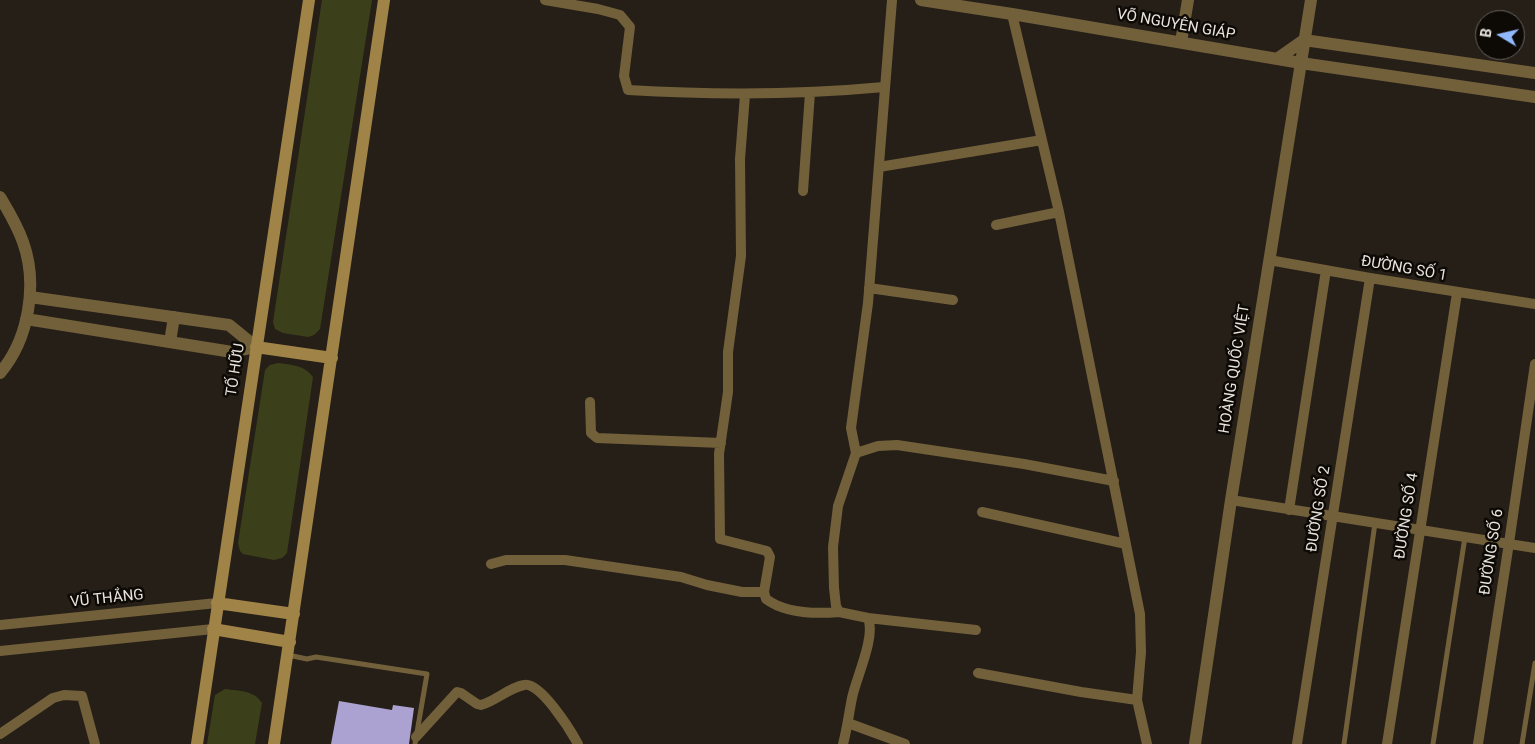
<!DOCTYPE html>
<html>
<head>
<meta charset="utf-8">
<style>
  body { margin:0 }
  #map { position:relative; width:1535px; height:744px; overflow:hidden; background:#261f17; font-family:Roboto,sans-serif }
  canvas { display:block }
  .north { position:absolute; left:1475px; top:10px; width:50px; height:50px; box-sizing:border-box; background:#0d0a06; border:1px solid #65615c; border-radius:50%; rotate:279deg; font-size:14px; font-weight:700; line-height:20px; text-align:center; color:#e9e4de }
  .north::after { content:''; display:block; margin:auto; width:18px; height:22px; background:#91b8fd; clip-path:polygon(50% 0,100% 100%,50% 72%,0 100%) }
</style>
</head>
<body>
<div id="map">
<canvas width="1535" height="744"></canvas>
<div class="north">B</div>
</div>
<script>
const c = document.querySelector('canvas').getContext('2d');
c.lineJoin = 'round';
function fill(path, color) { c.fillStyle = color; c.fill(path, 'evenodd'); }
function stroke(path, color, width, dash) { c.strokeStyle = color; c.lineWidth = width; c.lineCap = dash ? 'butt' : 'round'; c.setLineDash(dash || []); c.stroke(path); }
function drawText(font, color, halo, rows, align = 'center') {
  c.font = font + ' Roboto,sans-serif'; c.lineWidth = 5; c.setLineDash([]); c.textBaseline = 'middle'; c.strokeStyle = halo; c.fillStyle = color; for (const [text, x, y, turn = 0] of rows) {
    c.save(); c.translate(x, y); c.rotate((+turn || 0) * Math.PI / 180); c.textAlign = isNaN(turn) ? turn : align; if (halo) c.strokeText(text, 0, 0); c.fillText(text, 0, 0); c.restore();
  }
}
fill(new Path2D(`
  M322 0H372L320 329 314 335 308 337 283 333 275 329 273 322Z
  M278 363C292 365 304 365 313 377L287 553 282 558 274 560 243 554 240 551 238 543 265 370 270 365Z
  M225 689C239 691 254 690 262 703L255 744H207L215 695Z`), '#3b401b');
fill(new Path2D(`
  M339 701 392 710 393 705 414 708 409 744H331Z`), '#aba2d1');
stroke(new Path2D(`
  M288 655 307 659 316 657 427 674 415 744
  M1344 744 1375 523
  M1433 744 1465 537
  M1522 744 1535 663`), '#72603b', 5);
stroke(new Path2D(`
  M545 0 598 9 620 15 630 27 624 76 628 90C714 95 799 95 884 87
  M1012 14 1059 212 1140 614 1141 652 1137 700 1147 744
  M879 167 1042 140
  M803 191 810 93
  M996 225 1059 212
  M1269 260 1370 278 1535 304
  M869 288 953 300
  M590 402 591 433 597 438 721 443
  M856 453 878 446 897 445 1024 464 1114 481
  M1231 500 1535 548
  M1289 510 1326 270
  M982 512 1126 544
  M491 564 506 560H565L681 577 707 585 742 592H764L770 557 767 551 720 539 719 454 728 392V352L741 256 740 159 745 95
  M764 592 766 599C786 614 816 614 839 612
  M868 618 976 630
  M0 625 217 603
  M0 651 213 629
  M978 673 1081 692 1137 700
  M848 723 905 744
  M0 734 53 698 64 695 82 696 95 744
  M416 737 457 692 461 693 477 704 481 705C496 701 508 688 524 685 540 681 571 731 578 744
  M843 744C847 729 849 713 852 698 856 678 876 637 868 618L839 612 836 606 834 588 833 547 838 506 856 453 851 428 868 303 892 0
  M1297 744 1370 278
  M1387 744 1457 293
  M1478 744 1509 543 1535 364`), '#72603b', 10);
stroke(new Path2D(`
  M921 0 1012 14 1301 63 1535 97
  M1181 42 1188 0
  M1277 59 1304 40 1535 73
  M0 197C9 212 17 225 23 242 38 284 29 339 0 373
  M30 297 229 325 256 347
  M26 319 232 352 256 347
  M170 342 174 317
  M1195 744 1231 500 1311 0`), '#72603b', 12);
stroke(new Path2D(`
  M256 347 332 358
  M217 603 294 614
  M213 629 290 642
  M197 744 309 0
  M274 744 384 0`), '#a08347', 12);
drawText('15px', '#e9e4de', '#0d0a06', [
  ["VÕ NGUYÊN GIÁP",1176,25,10],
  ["ĐƯỜNG SỐ 1",1404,269,10],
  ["HOÀNG QUỐC VIỆT",1235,369,-81],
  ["TỐ HỮU",236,370,-81],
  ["ĐƯỜNG SỐ 2",1319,509,-81],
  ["ĐƯỜNG SỐ 4",1407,516,-81],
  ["ĐƯỜNG SỐ 6",1492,552,-81],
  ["VŨ THẮNG",107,599,-6]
]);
</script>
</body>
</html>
